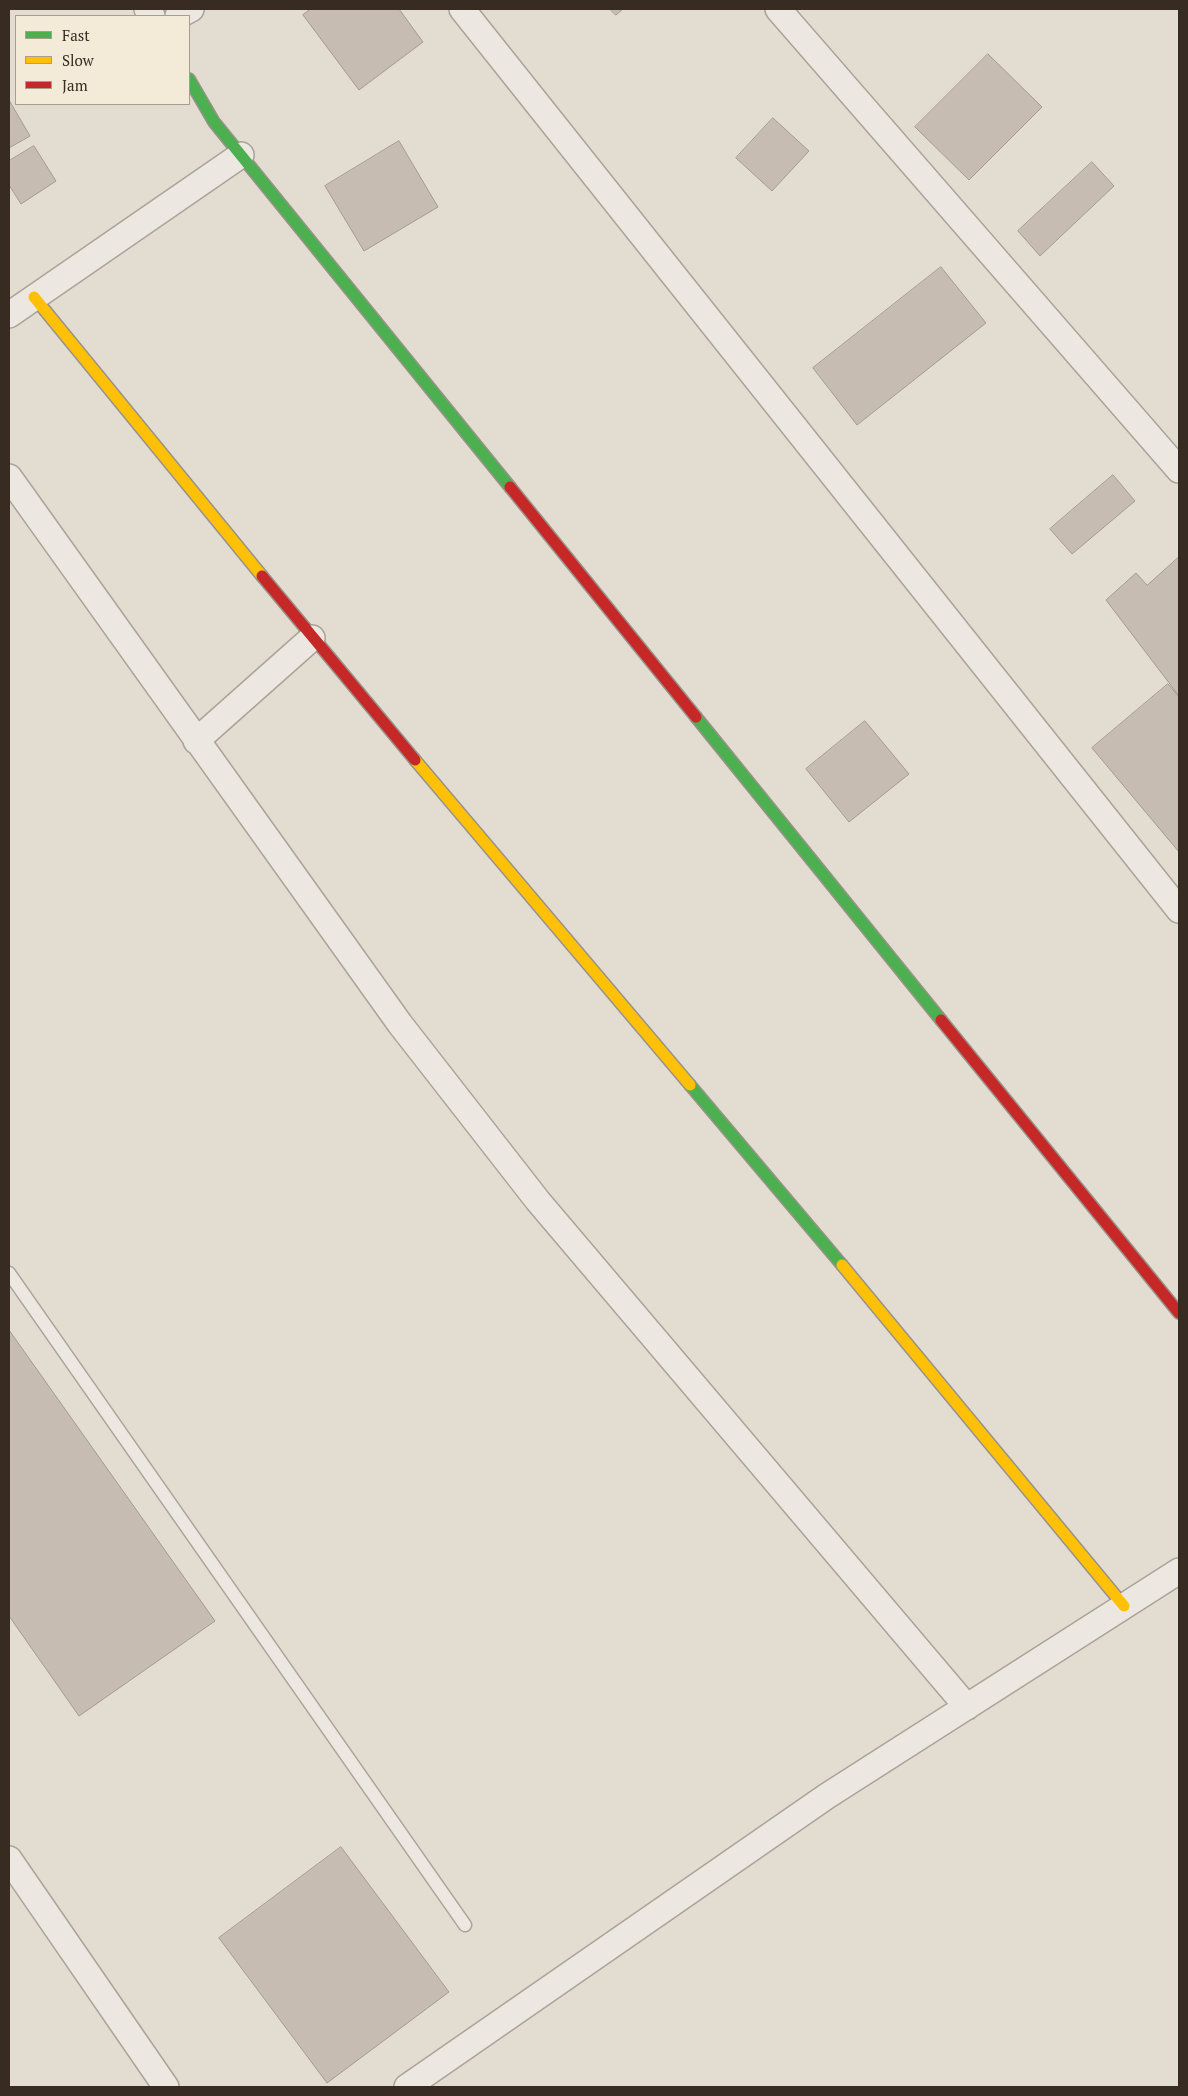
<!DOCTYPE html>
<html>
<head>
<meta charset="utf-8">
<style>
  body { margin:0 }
  #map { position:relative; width:1188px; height:2096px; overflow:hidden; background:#e3ddd1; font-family:"PT Serif",serif }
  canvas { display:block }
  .frame { position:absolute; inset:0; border:10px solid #382b22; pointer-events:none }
  .legend { position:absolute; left:15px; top:15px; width:175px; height:90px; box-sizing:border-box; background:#f3ead8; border:1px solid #a89e8f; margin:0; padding:6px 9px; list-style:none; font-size:15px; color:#382b22 }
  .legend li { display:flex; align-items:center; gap:10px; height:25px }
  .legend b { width:25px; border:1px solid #a89e8f }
</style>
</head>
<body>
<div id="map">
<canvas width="1188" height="2096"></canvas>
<div class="frame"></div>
<ul class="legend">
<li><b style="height:6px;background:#4caf50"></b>Fast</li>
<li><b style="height:6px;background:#ffc107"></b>Slow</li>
<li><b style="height:6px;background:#c62828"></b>Jam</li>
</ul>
</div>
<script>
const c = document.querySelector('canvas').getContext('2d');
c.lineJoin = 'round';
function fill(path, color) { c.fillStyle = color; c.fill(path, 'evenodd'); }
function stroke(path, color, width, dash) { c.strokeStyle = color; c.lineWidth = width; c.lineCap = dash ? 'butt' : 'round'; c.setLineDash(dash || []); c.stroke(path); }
const building = new Path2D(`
  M311 9H399L423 42 359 90 303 15Z
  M610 9H623L616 15Z
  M988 54 1042 107 969 180 915 127Z
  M9 100 30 136 9 148Z
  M773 118 809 151 772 191 736 158Z
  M399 141 438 207 364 251 325 186Z
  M34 146 56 181 21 204 9 185V161Z
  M1092 162 1114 186 1040 256 1018 231Z
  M941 267 986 323 857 425 813 368Z
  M1113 475 1135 501 1072 554 1050 529Z
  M1179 557V696L1106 600 1136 573 1147 585Z
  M1168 684 1179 697V852L1092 748Z
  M865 721 909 774 849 822 806 769Z
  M9 1330 215 1621 79 1716 9 1616Z
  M341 1847 449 1992 327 2083 219 1938Z`);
fill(building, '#c7bcb2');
stroke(building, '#a49990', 1);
const lane = new Path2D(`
  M9 1273 465 1925`);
const street = new Path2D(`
  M147 9 152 16
  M462 9 1179 910
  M778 9 1179 470
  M178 16 191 9
  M9 315 241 155
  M9 477 400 1024 538 1201 967 1707
  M196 741 312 638
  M9 1859 166 2087
  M407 2087 827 1796 1179 1571`);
const fast = new Path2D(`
  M189 79 214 122 510 487
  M696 717 941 1020
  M690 1085 842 1265`);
const slow = new Path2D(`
  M34 297 262 576
  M415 760 690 1085
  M842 1265 1124 1606`);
const jam = new Path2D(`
  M510 487 696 717
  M262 576 415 760
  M941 1020 1179 1313`);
stroke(lane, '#a9a399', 15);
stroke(street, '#a9a399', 28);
stroke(fast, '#99928a', 14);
stroke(slow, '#99928a', 14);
stroke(jam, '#99928a', 14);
stroke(lane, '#ece8e1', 12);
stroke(street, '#ece8e1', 25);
stroke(fast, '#4caf50', 11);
stroke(slow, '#ffc107', 11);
stroke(jam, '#c62828', 11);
</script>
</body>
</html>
